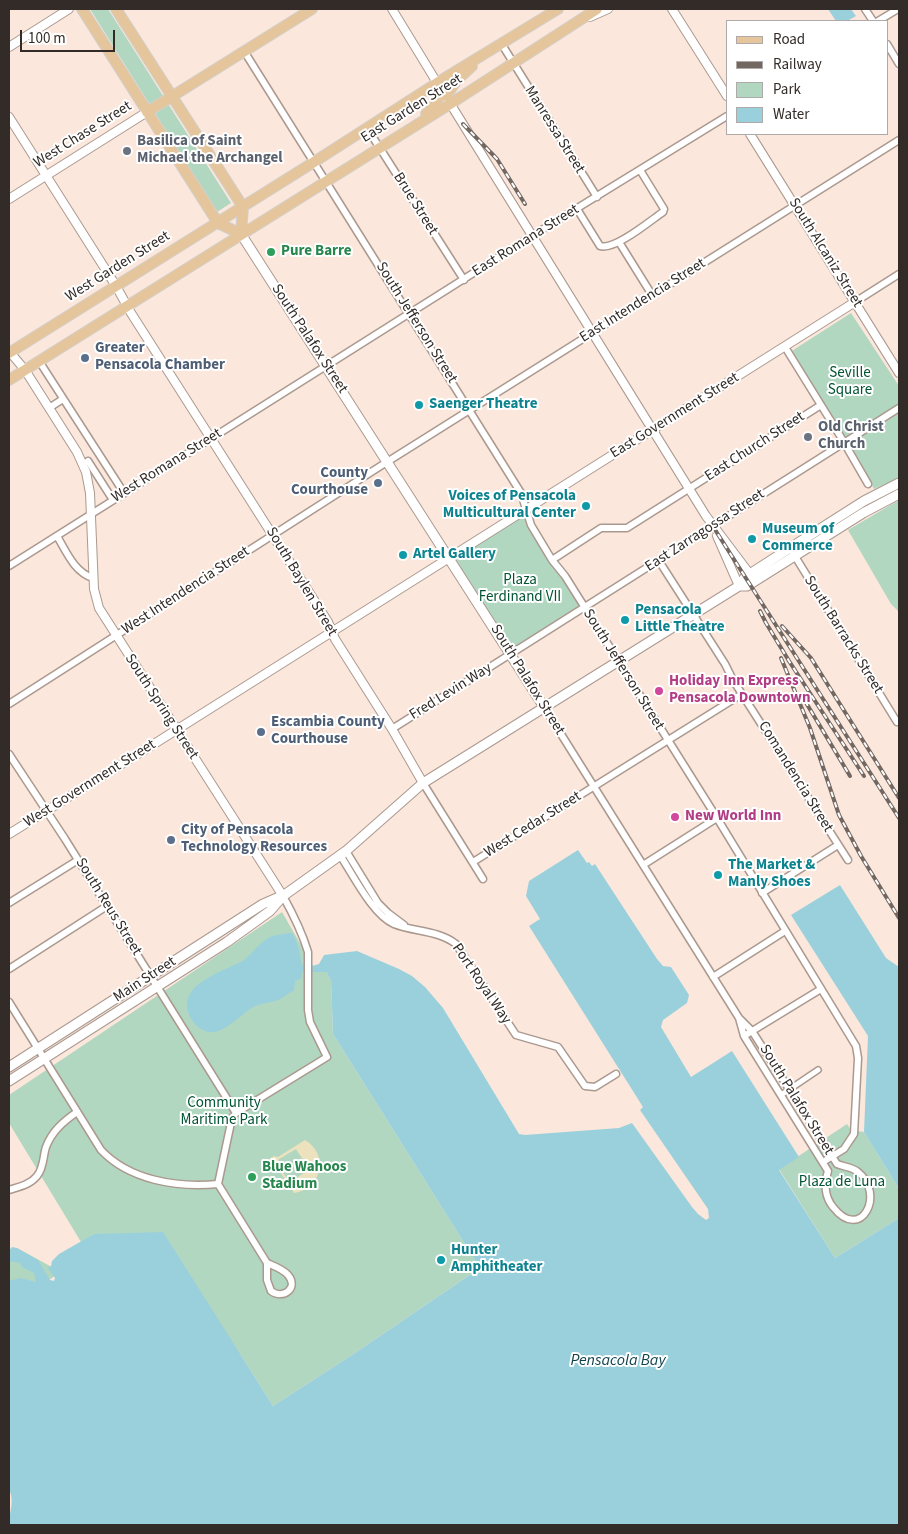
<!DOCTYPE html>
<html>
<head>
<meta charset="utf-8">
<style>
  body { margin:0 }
  #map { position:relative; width:908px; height:1534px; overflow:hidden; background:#fbe7dc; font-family:"Source Sans 3",sans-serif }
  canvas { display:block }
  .frame { position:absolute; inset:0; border:10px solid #322b27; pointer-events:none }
  .legend { position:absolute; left:726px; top:20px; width:162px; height:115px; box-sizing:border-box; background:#fff; border:1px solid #adaaa9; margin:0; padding:6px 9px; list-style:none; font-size:15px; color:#322b27 }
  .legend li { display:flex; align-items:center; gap:10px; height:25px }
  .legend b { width:25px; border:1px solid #adaaa9 }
  .scale { position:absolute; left:20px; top:30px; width:95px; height:22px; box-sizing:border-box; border:2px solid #322b27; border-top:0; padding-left:6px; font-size:15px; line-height:18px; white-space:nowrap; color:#322b27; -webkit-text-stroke:4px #fff; paint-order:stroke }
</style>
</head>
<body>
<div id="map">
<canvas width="908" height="1534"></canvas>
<div class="frame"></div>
<ul class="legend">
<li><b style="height:6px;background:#e5c69c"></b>Road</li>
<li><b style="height:6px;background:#726761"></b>Railway</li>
<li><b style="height:14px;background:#b2d7c1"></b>Park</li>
<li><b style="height:14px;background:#99d0dc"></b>Water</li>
</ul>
<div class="scale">100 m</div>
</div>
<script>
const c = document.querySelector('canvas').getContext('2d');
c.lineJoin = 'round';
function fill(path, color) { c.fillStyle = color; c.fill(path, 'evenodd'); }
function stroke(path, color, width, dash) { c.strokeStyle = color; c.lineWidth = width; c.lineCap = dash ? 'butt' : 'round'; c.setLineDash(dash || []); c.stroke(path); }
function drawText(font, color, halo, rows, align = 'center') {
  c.font = font + ' "Source Sans 3",sans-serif'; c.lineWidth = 4; c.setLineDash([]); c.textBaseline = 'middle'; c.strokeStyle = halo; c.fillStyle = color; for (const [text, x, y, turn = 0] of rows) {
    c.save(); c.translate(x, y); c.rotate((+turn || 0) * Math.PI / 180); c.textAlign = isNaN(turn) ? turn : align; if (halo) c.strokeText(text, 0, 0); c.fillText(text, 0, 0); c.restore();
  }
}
fill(new Path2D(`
  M90 9H108L231 203 217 212Z
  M851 313 899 386V404L846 438 838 436 787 354Z
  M899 412V478L874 489 849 444Z
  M899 500V612L891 604 848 530Z
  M526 509 531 525 585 608 510 654 450 558Z
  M282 912 316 971 326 972 331 980 333 1034 480 1268 355 1353 273 1406 240 1354 94 1234 81 1242 9 1123V1095Z
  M847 1124 851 1130 864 1132 899 1189V1218L835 1258 779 1169Z
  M17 1248 61 1272 29 1293 9 1302V1249Z`), '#b2d7c1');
fill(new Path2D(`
  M305 1140C330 1155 321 1189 294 1193L276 1166 271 1164 270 1159 274 1156 278 1157ZM296 1149 309 1169 294 1180 288 1181 278 1164 279 1159Z`), '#ece2bd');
fill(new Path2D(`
  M828 9H851L856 16 847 21H836Z
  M578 850 587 863 589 862 592 866 595 864 657 959 663 966 671 967 689 995 687 1003 663 1020 661 1027 691 1077 732 1051 799 1157 779 1170 835 1258 899 1218V1525H9C9 1511 15 1503 9 1489V1281L20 1278 36 1282 34 1273 22 1267 20 1263 9 1261V1251L12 1247 17 1248 38 1260 50 1280 54 1281 55 1278 48 1268 51 1266 52 1261 59 1254 94 1234 163 1232 273 1406 355 1353 480 1268 333 1034 331 980 326 972H302V978L295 981 294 991C288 992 284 998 278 1000 270 1003 261 1003 253 1007 242 1014 226 1031 214 1032 205 1033 197 1028 192 1020 171 985 224 972 244 960 253 953 262 939 273 936 279 934 286 934 292 933L298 945 302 965 312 966 319 964 324 955 357 951 399 969 412 976 425 987 443 1008 519 1134 525 1135 619 1128 632 1123 692 1207 698 1214 706 1220 709 1218 708 1209 640 1110 643 1107 529 926 540 919 526 896 529 881Z
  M840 885 886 958 899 967V1189L864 1132 868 1036 791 915Z`), '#99d0dc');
const pedestrian = new Path2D(`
  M781 1095 818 1070`);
const minor = new Path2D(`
  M865 9 873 21
  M878 21 898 9
  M501 43 597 197
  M887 44 899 64
  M244 51 521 493 531 525 552 560 565 576 717 818 856 1046 858 1058 854 1134 844 1149 823 1162
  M367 128 464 280
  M577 209 600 246C614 251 650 221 663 212L664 209 640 170
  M619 242 652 295
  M855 302 899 274
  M785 347 842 439 868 484
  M39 361 124 493
  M49 408 63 399
  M88 461 113 500
  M57 536C66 551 74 572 93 578
  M793 553 897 722
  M552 560 601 528H627L821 405
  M659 561 725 664 733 680 848 860
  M9 566 532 236 727 116
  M9 704 379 467 899 140
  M544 707 739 1018 752 1031 837 1164C844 1167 852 1167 858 1172 886 1194 861 1243 833 1207 824 1196 824 1184 828 1171L744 1036 739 1018
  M392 729 899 408
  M9 754 65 839 236 1113
  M423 783 483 879
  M346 851 378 903 388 913 404 925
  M340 855C353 875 373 915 394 924 414 932 438 930 456 944L516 1035 558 1047 585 1086 595 1087 616 1074
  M473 862 742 694
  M643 865 717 818
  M762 893 838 845
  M9 903 78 860
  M9 969 107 906
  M713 977 785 931
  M9 1002 101 1150C129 1180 177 1188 218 1184
  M744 1036 821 989
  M218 1184 232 1118 236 1113 327 1057 310 1022 308 1010V952C302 932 293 914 283 896
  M218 1184 267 1263V1280L271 1291C283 1300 299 1288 288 1275 283 1269 274 1266 267 1263
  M9 1190C18 1187 30 1185 37 1176 44 1168 43 1156 46 1147 52 1131 64 1121 77 1112`);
const tertiary = new Path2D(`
  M392 9 439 86
  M672 9 727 96
  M590 17 608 9
  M9 47 69 9
  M448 100 706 516 752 577
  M9 117 116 286 131 313 328 622 335 639 392 729 423 783
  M750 134 899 373
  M9 199 147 112
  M9 351 25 370 77 452 86 472 90 493 94 589 99 608 283 896
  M717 536 739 586
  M9 834 154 744 855 302`);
const secondary = new Path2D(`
  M241 234 544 707
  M739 586 745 577 790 548 864 501 899 483
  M739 586H747L863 513 899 494
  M9 1067 263 904 279 897
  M9 1081 227 942 270 911 283 896 346 851 423 783 739 586`);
const primary = new Path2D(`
  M82 9 218 223 241 234
  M116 9 243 207 241 234
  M446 96 457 80 472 66
  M147 112 312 9
  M426 114 434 106 442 91
  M9 353 314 162 448 76 558 9
  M9 380 450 104 597 9`);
stroke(pedestrian, '#ab998f', 8);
stroke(minor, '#ab998f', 9);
stroke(tertiary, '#ab998f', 10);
stroke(secondary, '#ab998f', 11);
stroke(primary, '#d2d0cf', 12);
stroke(pedestrian, '#fff', 5);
stroke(minor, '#fff', 6);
stroke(tertiary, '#fff', 8);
stroke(secondary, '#fff', 9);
stroke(primary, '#e5c69c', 10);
const rail = new Path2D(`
  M463 124 497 159 525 204
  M712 525 899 818
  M760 611 766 623 789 661 864 776
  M782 626 811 658 899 798
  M781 658 810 728 839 815 861 856 899 918
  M805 701 850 776`);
stroke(rail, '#726761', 4);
stroke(rail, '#fff', 2, [5.5]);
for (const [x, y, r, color] of [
  [127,151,5,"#6b7280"],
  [271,252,5,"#2e9e5b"],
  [85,358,5,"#5c6f8a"],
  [419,405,5,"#0f9aa8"],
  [808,437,5,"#6b7280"],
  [378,483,5,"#5c6f8a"],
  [586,506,5,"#0f9aa8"],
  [752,539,5,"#0f9aa8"],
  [403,555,5,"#0f9aa8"],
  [625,620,5,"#0f9aa8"],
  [659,691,5,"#d1479c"],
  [261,732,5,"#5c6f8a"],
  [675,817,5,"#d1479c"],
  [171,840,5,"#5c6f8a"],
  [718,875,5,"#0f9aa8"],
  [252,1177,5,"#2e9e5b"],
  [441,1260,5,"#0f9aa8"]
]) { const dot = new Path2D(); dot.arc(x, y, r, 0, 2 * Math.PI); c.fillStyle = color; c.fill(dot); stroke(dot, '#fff', 2); }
drawText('15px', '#322b27', '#fff', [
  ["East Garden Street",412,109,-32],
  ["Manressa Street",554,130,58],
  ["West Chase Street",83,135,-32],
  ["Brue Street",415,204,58],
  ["East Romana Street",526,241,-32],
  ["South Alcaniz Street",825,253,58],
  ["West Garden Street",118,267,-32],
  ["East Intendencia Street",643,301,-32],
  ["South Jefferson Street",416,323,58],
  ["South Palafox Street",309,339,57],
  ["East Government Street",675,416,-32],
  ["East Church Street",755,447,-33],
  ["West Romana Street",167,466,-32],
  ["East Zarragossa Street",705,531,-33],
  ["South Baylen Street",301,582,59],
  ["West Intendencia Street",186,591,-33],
  ["South Barracks Street",843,635,58],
  ["South Jefferson Street",623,670,58],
  ["South Palafox Street",527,680,58],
  ["Fred Levin Way",451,692,-32],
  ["South Spring Street",161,707,57],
  ["Comandencia Street",795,777,58],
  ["West Government Street",90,784,-32],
  ["West Cedar Street",533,825,-32],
  ["South Reus Street",108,907,58],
  ["Main Street",145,980,-33],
  ["Port Royal Way",481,984,56],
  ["South Palafox Street",796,1100,58]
]);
drawText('bold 15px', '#5b616d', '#fff', [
  ["Basilica of Saint",137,142],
  ["Michael the Archangel",137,159],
  ["Old Christ",818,428],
  ["Church",818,445]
], 'left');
drawText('bold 15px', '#27864d', '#fff', [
  ["Pure Barre",281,252],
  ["Blue Wahoos",262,1168],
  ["Stadium",262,1185]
], 'left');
drawText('bold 15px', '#4e5e75', '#fff', [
  ["Greater",95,349],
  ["Pensacola Chamber",95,366],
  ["County",368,474,"right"],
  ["Courthouse",368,491,"right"],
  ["Escambia County",271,723],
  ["Courthouse",271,740],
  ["City of Pensacola",181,831],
  ["Technology Resources",181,848]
], 'left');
drawText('15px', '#015333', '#fff', [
  ["Seville",850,374],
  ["Square",850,391],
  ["Plaza",520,581],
  ["Ferdinand VII",520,598],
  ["Community",224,1104],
  ["Maritime Park",224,1121],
  ["Plaza de Luna",842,1183]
]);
drawText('bold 15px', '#0d838f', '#fff', [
  ["Saenger Theatre",429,405],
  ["Voices of Pensacola",576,497,"right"],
  ["Multicultural Center",576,514,"right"],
  ["Museum of",762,530],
  ["Commerce",762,547],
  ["Artel Gallery",413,555],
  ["Pensacola",635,611],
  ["Little Theatre",635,628],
  ["The Market &",728,866],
  ["Manly Shoes",728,883],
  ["Hunter",451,1251],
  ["Amphitheater",451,1268]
], 'left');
drawText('bold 15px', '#b23c85', '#fff', [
  ["Holiday Inn Express",669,682],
  ["Pensacola Downtown",669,699],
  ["New World Inn",685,817]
], 'left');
drawText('italic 16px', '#11434c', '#fff', [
  ["Pensacola Bay",618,1361]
]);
</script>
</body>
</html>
